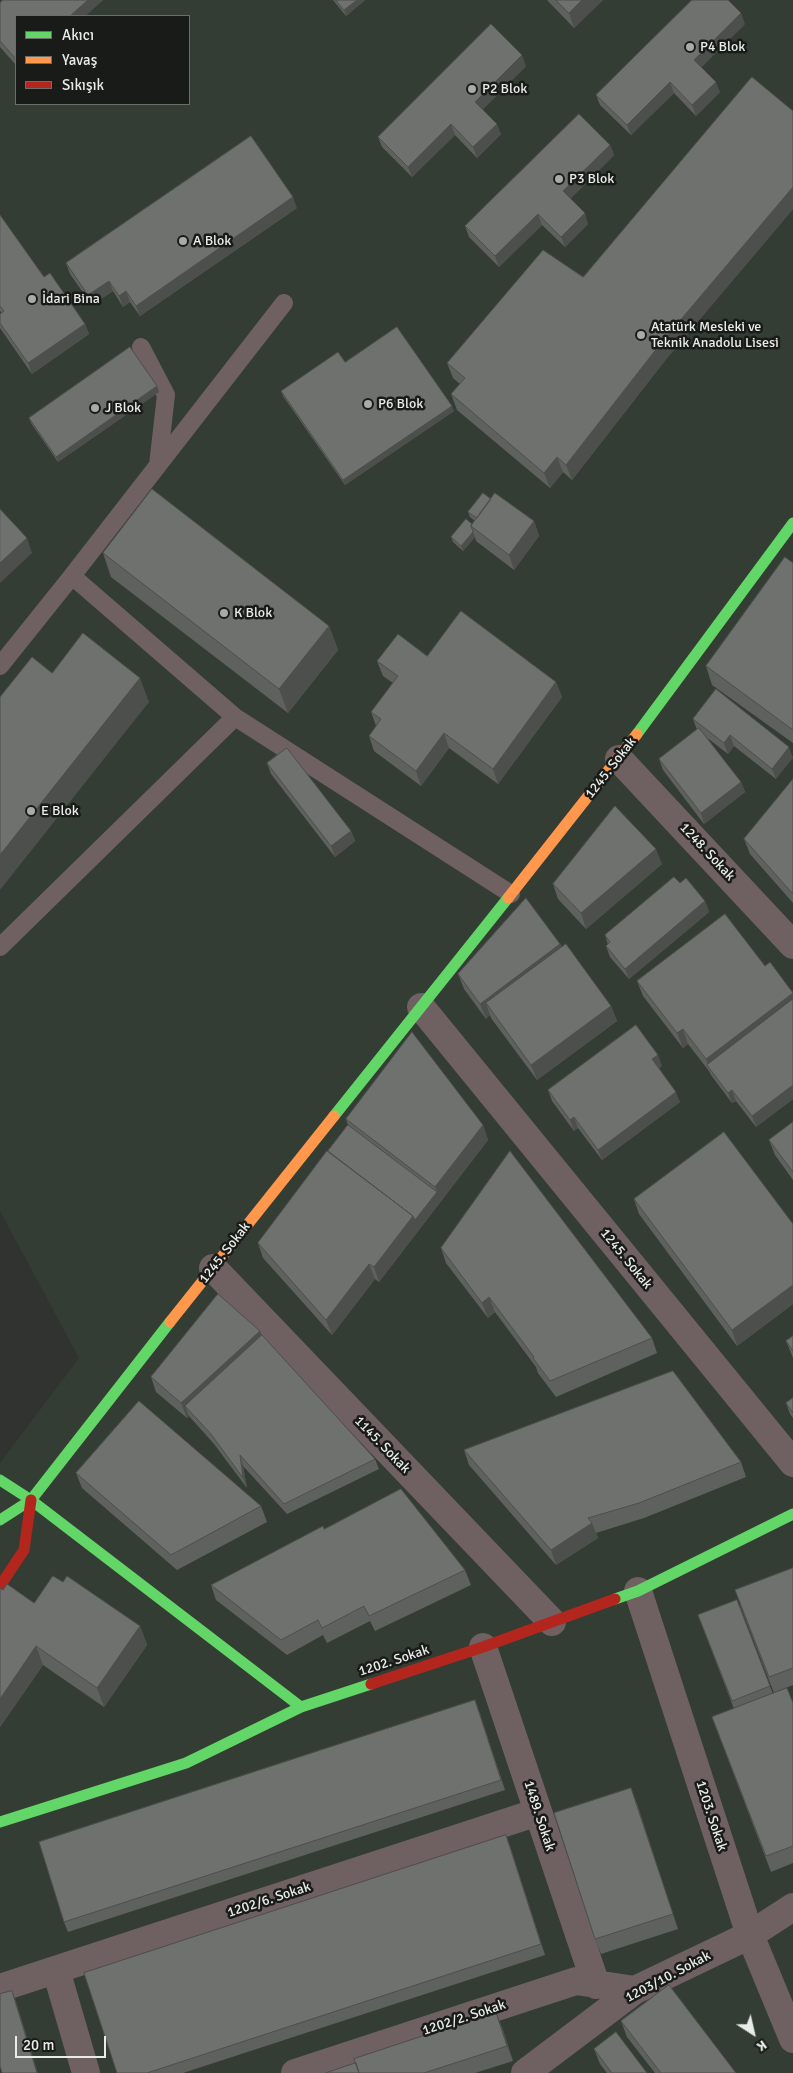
<!DOCTYPE html>
<html>
<head>
<meta charset="utf-8">
<style>
  body { margin:0 }
  #map { position:relative; width:793px; height:2073px; overflow:hidden; background:#303330; font-family:Signika,sans-serif }
  canvas { display:block }
  .legend { position:absolute; left:15px; top:15px; width:175px; height:90px; box-sizing:border-box; background:#191b18; border:1px solid #6c6e6b; margin:0; padding:6px 9px; list-style:none; font-size:15px; color:#e8ebe8 }
  .legend li { display:flex; align-items:center; gap:10px; height:25px }
  .legend b { width:25px; border:1px solid #6c6e6b }
  .north { position:absolute; left:728px; top:2008px; width:50px; height:50px; -webkit-text-stroke:4px #191b18; paint-order:stroke; rotate:145deg; font-size:14px; font-weight:700; line-height:20px; text-align:center; color:#e8ebe8 }
  .north::after { content:''; display:block; margin:auto; width:18px; height:22px; background:#e8ebe8; clip-path:polygon(50% 0,100% 100%,50% 72%,0 100%) }
  .scale { position:absolute; left:15px; top:2036px; width:91px; height:22px; box-sizing:border-box; border:2px solid #e8ebe8; border-top:0; padding-left:6px; font-size:15px; line-height:18px; white-space:nowrap; color:#e8ebe8; -webkit-text-stroke:4px #191b18; paint-order:stroke }
</style>
</head>
<body>
<div id="map">
<canvas width="793" height="2073"></canvas>
<ul class="legend">
<li><b style="height:6px;background:#63d668"></b>Akıcı</li>
<li><b style="height:6px;background:#ff974d"></b>Yavaş</li>
<li><b style="height:6px;background:#b3261e"></b>Sıkışık</li>
</ul>
<div class="north">K</div>
<div class="scale">20 m</div>
</div>
<script>
const c = document.querySelector('canvas').getContext('2d');
c.lineJoin = 'round';
function fill(path, color) { c.fillStyle = color; c.fill(path, 'evenodd'); }
function stroke(path, color, width, dash) { c.strokeStyle = color; c.lineWidth = width; c.lineCap = dash ? 'butt' : 'round'; c.setLineDash(dash || []); c.stroke(path); }
function drawText(font, color, halo, rows, align = 'center') {
  c.font = font + ' Signika,sans-serif'; c.lineWidth = 5; c.setLineDash([]); c.textBaseline = 'middle'; c.strokeStyle = halo; c.fillStyle = color; for (const [text, x, y, turn = 0] of rows) {
    c.save(); c.translate(x, y); c.rotate((+turn || 0) * Math.PI / 180); c.textAlign = isNaN(turn) ? turn : align; if (halo) c.strokeText(text, 0, 0); c.fillText(text, 0, 0); c.restore();
  }
}
fill(new Path2D(`
  M0 0H793V2073H0V1463L79 1358 0 1211ZM16 16H189V104H16Z`), '#343d33');
stroke(new Path2D(`
  M141 347 166 395 158 465
  M72 576 284 303
  M0 666 72 576 235 717 511 894
  M0 947 235 717`), '#6f6062', 18);
stroke(new Path2D(`
  M619 759 793 945
  M421 1007 793 1463
  M213 1268 552 1622
  M638 1591 750 1935 793 2039
  M483 1647 596 1985
  M56 1970 86 2073
  M0 1988 538 1812
  M295 2073 576 1981 635 1990
  M525 2073 635 1990 750 1935 793 1907`), '#6f6062', 28);
stroke(new Path2D(`
  M637 734 793 523
  M334 1116 508 898
  M0 1480 31 1500 301 1707
  M0 1520 31 1500 170 1322
  M615 1599 638 1591 793 1514
  M0 1822 186 1763 301 1707 371 1684`), '#63d668', 11);
stroke(new Path2D(`
  M508 898 637 734
  M170 1322 334 1116`), '#ff974d', 11);
stroke(new Path2D(`
  M0 1586 24 1550 31 1500
  M371 1684 483 1647 615 1599`), '#b3261e', 11);
fill(new Path2D(`
  M3 0H103L85 16H16V65L0 47V3Z
  M333 0H365L346 16Z
  M547 0H603L574 28Z
  M745 24 701 67 720 92 696 116 674 93 631 135 600 105 596 95Z
  M526 66 483 109 501 134 477 158 455 135 412 177 382 147 378 137Z
  M793 111V209L667 358 572 480 563 472 550 488 457 410 451 394 460 384 453 378 447 363 583 277Z
  M610 145 614 155 570 199 588 224 565 247 542 225 499 267 469 237 465 226Z
  M297 208 140 316 130 302 123 307 113 291 92 305 70 274 66 263Z
  M0 215 44 277 85 324 89 334 32 374 0 328V314L2 313 0 311Z
  M345 362 454 411 345 485 283 396 281 391Z
  M157 386 159 392 58 462 31 423 29 418Z
  M491 499 534 521 539 536 514 570 476 541 475 537 463 551 453 542 451 537 472 524 475 521 470 517 468 512Z
  M103 553 329 626 338 650 288 713 111 577Z
  M793 563V743L712 685 706 666Z
  M427 656 556 682 562 697 498 784 449 748 421 786 374 751 369 736 376 726 371 712 393 683 383 676 377 661Z
  M693 719 789 747 776 779 734 746 728 754 706 737 741 782 745 792 704 824 663 770 659 759 697 730Z
  M267 763 351 831 355 841 335 857 271 774Z
  M793 779V903L750 854 744 839Z
  M662 864 586 929 558 899 553 884Z
  M680 883 705 901 709 912 629 979 610 957 606 946 608 945 605 935Z
  M560 944 562 947 611 1006 617 1021 537 1080 491 1018 490 1015 486 1019 464 989 458 974Z
  M765 966 793 992V1099L756 1127 736 1101 732 1103 711 1075 709 1071 688 1044 683 1048 643 996 637 981Z
  M662 1066 659 1068 680 1102 602 1160 578 1128 574 1131 552 1101 548 1090Z
  M346 1119 483 1125 488 1140 379 1282 375 1279 332 1335 263 1258 258 1243 348 1125Z
  M793 1122V1180L775 1155 769 1140Z
  M634 1199 793 1224V1304L737 1346 639 1214Z
  M441 1248 652 1338 657 1353 556 1397 538 1373 536 1367 495 1312 488 1318 446 1263Z
  M262 1335 375 1459 379 1469 287 1514 243 1466 247 1488 214 1444 189 1416 187 1418 156 1392 151 1377Z
  M793 1336V1358L786 1341Z
  M793 1398V1418L790 1414 786 1403Z
  M464 1450 741 1462 746 1477 644 1518 596 1533 598 1538 556 1565 469 1465Z
  M76 1473 261 1506 267 1522 177 1570 82 1488Z
  M324 1529 465 1570 471 1585 375 1631 370 1621 327 1643 323 1635 287 1655 216 1600 211 1585Z
  M793 1568V1685L774 1693 740 1605Z
  M63 1582 140 1626 147 1645 104 1707 43 1665 0 1727V1588L34 1603Z
  M737 1600 773 1694 793 1703V1863L771 1872 718 1733 734 1709 698 1615Z
  M479 1711 505 1790 68 1932 64 1922Z
  M631 1788 678 1929 601 1954 595 1939Z
  M510 1846 545 1955 183 2073H117Z
  M621 2021 736 2073H655L627 2037Z
  M502 2027 513 2061 475 2073H326Z
  M594 2049 647 2073H607L600 2064Z`), '#5f615f');
fill(new Path2D(`
  M88 0H103L85 16H70Z
  M357 0H365L346 16 344 10Z
  M582 0H603L574 28 569 13Z
  M741 13 745 24 698 71 694 60Z
  M522 55 526 66 479 113 475 102Z
  M670 82 674 93 631 135 627 125Z
  M716 82 720 92 696 116 692 105Z
  M451 124 455 135 412 177 408 167Z
  M497 124 501 134 477 158 473 147Z
  M610 145 614 155 567 202 563 191Z
  M793 187V209L667 358 572 480 566 465 661 343Z
  M293 197 297 208 140 316 136 306Z
  M585 213 588 224 565 247 561 237Z
  M538 214 542 225 499 267 495 256Z
  M109 281 113 291 92 305 88 295Z
  M126 291 130 302 123 307 119 296Z
  M85 324 89 334 32 374 28 363Z
  M157 386 159 392 58 462 56 457Z
  M452 406 454 411 345 485 343 480Z
  M557 457 563 472 550 488 544 473Z
  M534 521 539 536 514 570 509 555Z
  M473 532 475 537 463 551 461 546Z
  M27 538 32 553 0 583V563Z
  M329 626 338 650 288 713 279 689Z
  M140 678 149 702 0 890V855Z
  M556 682 562 697 498 784 493 769Z
  M444 733 449 748 421 786 416 771Z
  M730 735 734 746 728 754 724 743Z
  M789 747 793 758 776 779 772 769Z
  M741 782 745 792 704 824 701 813Z
  M351 831 355 841 335 857 331 846Z
  M656 849 662 864 586 929 581 913Z
  M705 901 709 912 629 979 625 969Z
  M560 944 566 959 486 1003 490 1015 486 1019 480 1004Z
  M793 993V1012L709 1068 706 1059Z
  M611 1006 617 1021 537 1080 531 1065Z
  M683 1029 688 1044 683 1048 677 1033Z
  M658 1055 662 1066 656 1070 652 1059Z
  M793 1085V1099L756 1127 752 1116Z
  M732 1090 736 1101 732 1103 728 1093Z
  M676 1092 680 1102 602 1160 598 1150Z
  M574 1117 578 1128 574 1131 570 1120Z
  M483 1125 488 1140 379 1282 374 1267 413 1216 437 1192 435 1187Z
  M369 1264 375 1279 332 1335 326 1320Z
  M793 1285V1304L737 1346 732 1330Z
  M489 1297 495 1312 488 1318 482 1303Z
  M260 1331 266 1346 185 1406 189 1416 187 1418 181 1403Z
  M240 1455 243 1466 247 1488 243 1478Z
  M592 1523 598 1538 556 1565 551 1550Z
  M140 1626 147 1645 104 1707 97 1688Z
  M36 1646 43 1665 0 1727V1699Z
  M631 1788 637 1803 678 1929Z
  M506 1835 510 1846 545 1955 541 1944Z
  M12 1991 16 2001 38 2073H37Z
  M496 2012 502 2027 513 2061 507 2046Z`), '#4d4f4d');
const building = new Path2D(`
  M3 0H88L70 16H16V59L0 41V3Z
  M336 0H357L344 10Z
  M556 0H582L569 13Z
  M692 0H728L741 13 694 60 716 82 692 105 670 82 627 125 596 95Z
  M491 24 522 55 475 102 497 124 473 147 451 124 408 167 378 137Z
  M752 77 793 111V187L661 343 566 465 557 457 544 473 451 394 465 378 447 363 543 250 583 277Z
  M579 114 610 145 563 191 585 213 561 237 538 214 495 256 465 226Z
  M251 136 293 197 136 306 126 291 119 296 109 281 88 295 66 263Z
  M0 215 44 277 50 273 85 324 28 363 0 323V314L4 311 0 306Z
  M397 327 452 406 343 480 281 391 338 352 345 362Z
  M130 347 157 386 56 457 29 418Z
  M152 489 329 626 279 689 103 553Z
  M483 493 491 499 477 518 468 512Z
  M495 493 534 521 509 555 471 526Z
  M0 509 27 538 0 563Z
  M466 519 472 524 471 526 473 532 461 546 451 537Z
  M785 557 793 563V730L706 666Z
  M461 611 556 682 493 769 444 733 416 771 369 736 381 719 371 712 398 676 377 661 398 634 427 656Z
  M83 633 140 678 0 855V697L32 657 52 673Z
  M716 689 789 747 772 769 730 735 724 743 693 719Z
  M699 728 741 782 701 813 659 759Z
  M287 748 351 831 331 846 267 763Z
  M793 779V894L744 839Z
  M615 806 656 849 581 913 553 884Z
  M674 877 680 883 686 878 705 901 625 969 606 946 610 942 605 935Z
  M526 898 560 944 480 1004 458 974Z
  M725 914 765 966 770 962 793 993 706 1059 683 1029 677 1033 637 981Z
  M566 944 611 1006 531 1065 486 1003Z
  M793 999V1085L752 1116 732 1090 728 1093 707 1065Z
  M636 1025 658 1055 652 1059 676 1092 598 1150 574 1117 570 1120 548 1090Z
  M412 1032 483 1125 435 1187 346 1119Z
  M793 1122V1172L769 1140Z
  M348 1125 437 1192 415 1220 413 1216 328 1151Z
  M724 1132 793 1224V1285L732 1330 634 1199Z
  M327 1151 413 1216 374 1267 369 1264 326 1320 258 1243Z
  M510 1151 652 1338 550 1381 533 1358 534 1357 489 1297 482 1303 441 1248Z
  M218 1294 260 1331 181 1403 151 1377Z
  M262 1335 375 1459 284 1504 240 1455 243 1478 211 1434 185 1406Z
  M793 1336V1351L786 1341Z
  M673 1371 741 1462 639 1503 588 1518 592 1523 551 1550 464 1450Z
  M793 1398V1413L786 1403Z
  M139 1401 261 1506 171 1555 76 1473Z
  M401 1489 465 1570 369 1616 364 1606 322 1628 318 1620 281 1640 211 1585 323 1526 324 1529Z
  M793 1568V1668L769 1677 735 1590Z
  M53 1576 63 1582 67 1576 140 1626 97 1688 36 1646 0 1699V1588L3 1590 7 1584 34 1603Z
  M737 1600 770 1686 732 1701 698 1615Z
  M787 1688 793 1703V1846L766 1856 712 1717Z
  M475 1700 501 1780 64 1922 39 1842Z
  M631 1788 673 1914 595 1939 554 1813Z
  M506 1835 541 1944 147 2073H117L84 1973Z
  M669 1985 736 2073H661L621 2021Z
  M12 1991 37 2073H2L0 2066V1994Z
  M496 2012 507 2046 424 2073H359L354 2059Z
  M616 2032 647 2073H612L594 2049Z
  M356 2063 359 2073H326Z`);
fill(building, '#6e716e');
stroke(building, '#4d4f4d', 1);
for (const [x, y, r, color] of [
  [690,47,5,"#a8aba8"],
  [472,89,5,"#a8aba8"],
  [559,179,5,"#a8aba8"],
  [183,241,5,"#a8aba8"],
  [32,299,5,"#a8aba8"],
  [641,335,5,"#a8aba8"],
  [368,404,5,"#a8aba8"],
  [95,408,5,"#a8aba8"],
  [224,613,5,"#a8aba8"],
  [31,811,5,"#a8aba8"]
]) { const dot = new Path2D(); dot.arc(x, y, r, 0, 2 * Math.PI); c.fillStyle = color; c.fill(dot); stroke(dot, '#191b18', 2); }
drawText('14px', '#e8ebe8', '#191b18', [
  ["P4 Blok",700,47],
  ["P2 Blok",482,89],
  ["P3 Blok",569,179],
  ["A Blok",193,241],
  ["İdari Bina",42,299],
  ["Atatürk Mesleki ve",651,327],
  ["Teknik Anadolu Lisesi",651,343],
  ["P6 Blok",378,404],
  ["J Blok",105,408],
  ["K Blok",234,613],
  ["E Blok",41,811]
], 'left');
drawText('14px', '#e8ebe8', '#191b18', [
  ["1245. Sokak",611,768,-52],
  ["1248. Sokak",707,852,47],
  ["1245. Sokak",225,1253,-52],
  ["1245. Sokak",626,1259,51],
  ["1145. Sokak",382,1445,46],
  ["1202. Sokak",394,1661,-18],
  ["1489. Sokak",539,1816,72],
  ["1203. Sokak",711,1816,72],
  ["1202/6. Sokak",269,1900,-18],
  ["1203/10. Sokak",668,1977,-28],
  ["1202/2. Sokak",464,2018,-18]
]);
</script>
</body>
</html>
